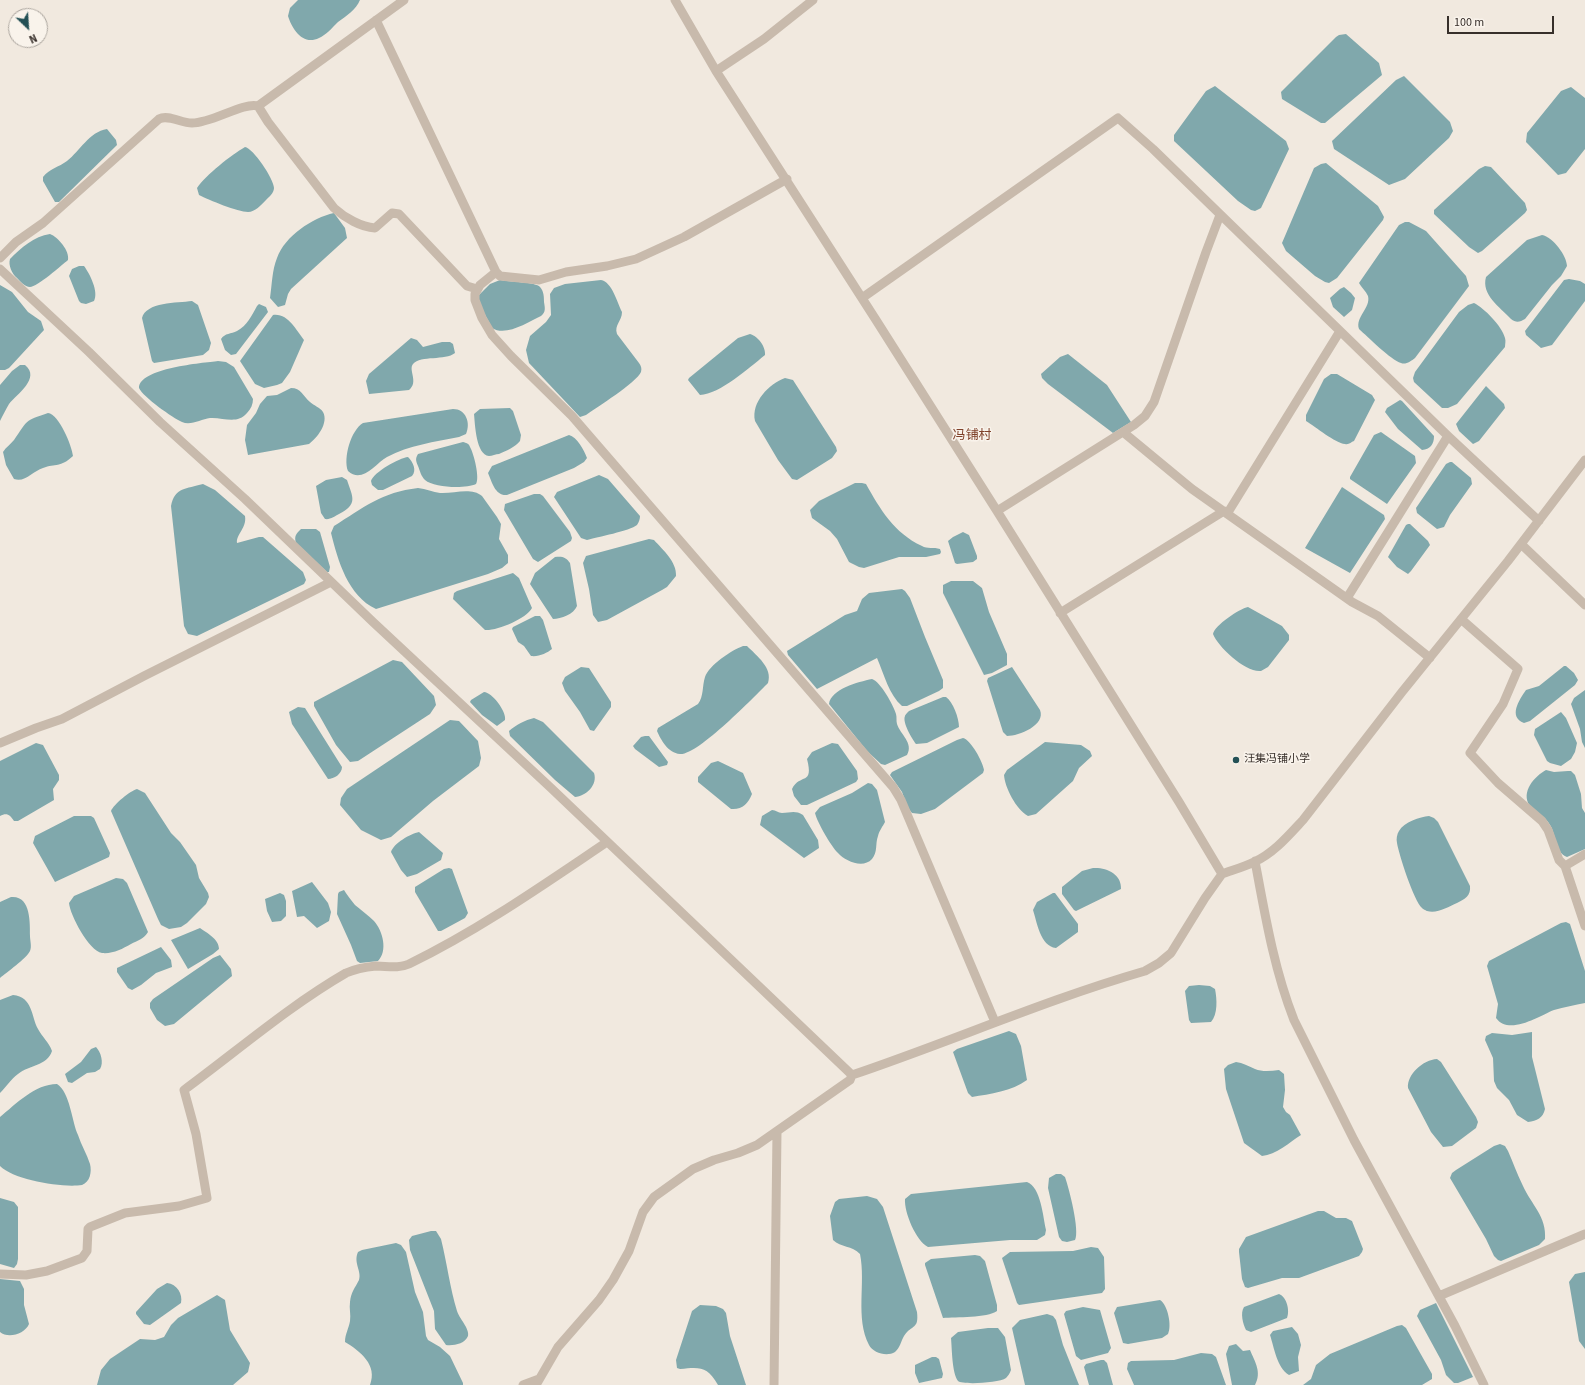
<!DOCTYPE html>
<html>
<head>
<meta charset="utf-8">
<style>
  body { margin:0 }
  #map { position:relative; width:1585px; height:1385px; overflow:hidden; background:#f1e9df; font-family:"Source Sans 3",sans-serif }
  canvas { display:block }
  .north { position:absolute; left:8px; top:8px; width:40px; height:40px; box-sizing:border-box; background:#f9f3eb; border:1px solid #aba59e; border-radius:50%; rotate:155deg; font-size:11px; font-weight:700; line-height:16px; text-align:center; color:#372f2a }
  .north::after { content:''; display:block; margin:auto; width:14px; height:18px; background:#235055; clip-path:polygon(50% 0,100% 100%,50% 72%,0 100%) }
  .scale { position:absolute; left:1447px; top:16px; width:107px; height:18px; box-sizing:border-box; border:2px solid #372f2a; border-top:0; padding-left:5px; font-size:12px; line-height:14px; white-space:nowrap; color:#372f2a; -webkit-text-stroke:3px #f9f3eb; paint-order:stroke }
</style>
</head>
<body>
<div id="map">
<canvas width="1585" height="1385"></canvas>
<div class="north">N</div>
<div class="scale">100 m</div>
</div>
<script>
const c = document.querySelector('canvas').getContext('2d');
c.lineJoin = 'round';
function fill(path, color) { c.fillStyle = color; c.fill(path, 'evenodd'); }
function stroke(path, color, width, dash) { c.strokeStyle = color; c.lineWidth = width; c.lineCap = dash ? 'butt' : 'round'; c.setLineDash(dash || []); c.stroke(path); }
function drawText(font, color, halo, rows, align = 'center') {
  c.font = font + ' "Source Sans 3","Noto Sans SC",sans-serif'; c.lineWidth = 3; c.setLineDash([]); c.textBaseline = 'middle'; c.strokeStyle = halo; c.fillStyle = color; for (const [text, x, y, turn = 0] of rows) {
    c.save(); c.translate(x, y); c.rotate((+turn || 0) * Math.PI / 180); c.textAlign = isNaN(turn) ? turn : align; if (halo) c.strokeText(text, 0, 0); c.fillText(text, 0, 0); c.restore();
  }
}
fill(new Path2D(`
  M298 0H360C356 10 346 16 338 22 332 28 326 35 319 38 303 46 292 29 288 16L290 8Z
  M1346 34 1379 63 1382 75 1325 123H1321L1282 99 1281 92 1336 37 1339 35Z
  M1404 76 1450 122 1453 131 1449 138 1405 179 1389 185 1334 149 1332 141 1396 80Z
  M1215 86 1286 141 1289 149 1261 208 1255 211 1251 210 1238 201 1174 141V135L1206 91Z
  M1571 87 1585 98V149L1566 173 1558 175 1526 142 1527 133 1561 91Z
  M107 129 116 140 117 145 59 202H55L43 181V177C49 169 59 167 67 161 80 151 89 132 107 129Z
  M245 147C253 148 274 179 274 188 274 193 269 197 266 200 261 205 255 212 248 212 238 212 209 200 199 195L197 188C206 175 231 155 245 147Z
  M1326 163 1378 206 1384 217 1383 220 1337 278 1329 283 1325 282 1315 276 1286 251 1282 243 1314 168 1321 164Z
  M1485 166 1491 167 1525 203 1527 210 1525 213 1482 251 1478 253 1469 247 1434 214V210L1479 169Z
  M334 213 345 228 347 238 291 289 288 294 285 305 278 307 270 298C272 285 272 270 277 258 285 236 312 218 334 213Z
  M1405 222H1409L1426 231 1466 276 1469 286 1415 358C1411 361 1406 365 1401 363 1391 360 1368 337 1359 329 1355 317 1371 308 1368 296 1366 291 1361 287 1359 283L1399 225Z
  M50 234C58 237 70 251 68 260 62 265 37 287 30 287 25 287 20 281 17 278 12 274 8 265 10 259 21 248 34 236 50 234Z
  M1542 235C1553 237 1567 256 1567 266L1561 276 1552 285 1525 319C1520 322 1516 323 1511 319 1500 307 1481 295 1486 277L1527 240Z
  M79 266H84C90 274 99 292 94 301L86 304 81 303 79 301 69 276 72 269Z
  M1569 279 1580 281 1585 284V301L1552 345 1541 348 1526 335 1525 331 1564 280Z
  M500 280C509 282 536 282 540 287 544 291 544 298 544 302 545 308 546 312 541 316 528 322 506 337 492 328L479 303V295L490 284Z
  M601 280C612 282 617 302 622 312 622 321 614 325 617 334L639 363C641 366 642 368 641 372 637 382 596 408 586 415L580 417 529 363 526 350 530 336 546 322 551 315 550 294 554 288 565 284Z
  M0 285 12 292 28 312 41 321 44 330 9 368 5 370H0Z
  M1344 287 1351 293 1355 298 1352 310 1344 317 1333 307 1330 298 1340 289Z
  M192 301 198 305 211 343 209 350 203 355 154 363 152 361 142 318C146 302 177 303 192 301Z
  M1474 303C1484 308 1502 326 1505 338 1506 341 1505 344 1505 347L1457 404 1448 408H1442L1414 382 1413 378 1415 372 1459 312 1468 305Z
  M259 304 266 307 268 312 236 354 231 355 225 350 221 339C225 333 231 334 237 331 247 326 252 315 257 306Z
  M273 315C288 313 296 330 304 340L290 372 282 383 277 385 264 388 255 384 240 361Z
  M750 334C758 336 766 347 765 355 749 368 720 394 700 395L688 380 689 378 738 338Z
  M411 338 417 340 423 347 442 342H450L453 344 455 353C445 361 421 355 413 364 408 370 419 382 409 390L369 394 366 381 369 374Z
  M1068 354 1107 385 1131 422 1113 433 1048 384 1042 378 1041 374 1060 357Z
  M218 361 226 362 234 367 253 399C253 404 251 409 247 413 237 425 223 417 210 418 201 419 191 426 182 422 173 418 143 397 139 388 139 368 203 363 218 361Z
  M20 365H25C41 378 17 394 9 404 6 409 3 415 0 421V385L12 371Z
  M1331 374H1337L1372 395 1375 400 1354 441C1351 442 1349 445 1345 444 1335 443 1316 427 1306 421V415L1324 379Z
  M785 378 793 380 836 447 837 451 832 458 797 480 792 479 778 460 755 421C751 402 769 384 785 378Z
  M1486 386 1504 404 1505 408 1479 441 1473 444 1459 431 1456 424Z
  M291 388C301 388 303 396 310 402 314 406 320 407 323 412 329 423 317 438 309 444L248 455 245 440 247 425 256 413 260 404 267 396 277 395Z
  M1400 400 1402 401 1434 436C1434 445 1430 449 1422 450L1398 429 1385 412 1387 408Z
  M510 408 513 411 521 435 520 441C515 447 506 451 499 454 496 454 492 456 489 456 476 455 475 424 474 414L480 409Z
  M453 409C466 409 471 423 466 434L459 437C435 442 409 445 387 457 375 464 362 484 348 471 343 458 351 430 363 423Z
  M48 413C59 414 72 446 73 456 60 468 56 463 43 468 33 471 25 483 14 479L6 465 3 452C6 447 11 444 14 440 28 420 24 421 48 413Z
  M1381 432 1415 456 1416 463 1387 504 1350 479V477L1374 435Z
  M569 435C577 437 584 450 587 458L584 462 574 468 507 495C495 496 492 482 488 473L492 466Z
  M463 442C466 443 469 443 470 447 474 454 480 478 476 484 466 489 434 488 425 480 421 476 420 471 418 466 416 461 415 459 418 454Z
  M408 457C413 462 417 470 412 476L383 490H378L372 485 371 481C374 472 399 458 408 457Z
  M1450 462H1452L1471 478 1472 484 1450 515 1444 527 1437 529 1417 513 1416 508 1446 464Z
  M599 475 608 479 640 516C640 519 639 522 637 525 630 531 597 537 587 540L581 538 554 497 557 492Z
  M342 477 347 480C353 498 358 504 339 514 335 516 330 520 325 519L321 513 316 486 326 480Z
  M855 483H862L866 484C880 509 894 533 922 546 927 549 934 547 940 549L941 552 940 554 926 557H899L864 568 859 567 849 562 837 539 830 531 812 518 810 510 819 501Z
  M203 484 215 490 245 516C247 528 236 534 237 543L259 537H263L303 572 306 580 304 584 197 636 188 634 184 626 171 506C175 487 186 489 203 484Z
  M1342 487 1384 515 1385 519 1350 573 1305 548Z
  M418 488C426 489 433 492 440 493 453 494 471 487 482 496L497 517 501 524 499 539 508 555V563L502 568 488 574 376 609C348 596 338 561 331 533L334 526C363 508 382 492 418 488Z
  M534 494H540L543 496 570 532 572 538 571 541 538 562 533 559 504 510 505 504Z
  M1408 524H1410L1428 541 1430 545 1411 571 1408 574 1397 567 1388 557 1406 525Z
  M301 529H316L320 532 330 567 329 572H327L296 543C294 536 296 534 301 529Z
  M963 532 969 535 977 556V559L973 562 957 564 955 563 948 541 953 537Z
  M649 539 654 540C663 550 677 562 676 576L667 587 662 590 607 620 598 622 593 615 589 589 583 563 586 556Z
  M555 557C562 556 566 557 570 563L577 606C574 614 561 619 553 619L530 584 535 573Z
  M513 573 519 578 532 608C526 619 497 631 485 630L453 599 454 593 457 591Z
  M951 581H973L982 588 989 612 1007 654V665L992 673 984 675 943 593V585Z
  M902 589 905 591 910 598 925 637 943 680V688L939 691 907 706H902C889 695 884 674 877 658L817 689 788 655 787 651 845 615 857 611 862 599 869 593Z
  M1248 607 1282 626 1289 635V640L1268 667 1261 671C1246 673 1218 647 1213 634 1215 625 1239 609 1248 607Z
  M535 616H540L543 620 552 649C547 653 539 657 531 656L524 646 518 642 512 629 513 627Z
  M743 646H747C757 656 773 668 768 683 754 697 697 756 680 754 668 753 661 740 657 731L658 728 698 704C704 696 702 686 705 677 709 665 732 650 743 646Z
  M393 660 402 662 434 696 436 705 430 714 358 761 350 762 336 745 314 706V702Z
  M1564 666H1566L1574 673 1578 680 1575 685 1530 721 1524 723C1508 717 1519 700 1526 690L1539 686Z
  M581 667 589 668 611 702V707L594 731 590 730 580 712 565 691 562 683 565 677Z
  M1012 667 1040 710C1046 725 1019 736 1007 736L1003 732 987 681 988 678Z
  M872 679C880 681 894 706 896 714 897 717 896 721 897 724 900 734 914 743 907 755L885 765 881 764 867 751 829 704C831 689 858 682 872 679Z
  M1585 690V748L1582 742 1580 729 1571 704 1574 698Z
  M484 692C492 692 507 712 505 720L497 726 482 715 470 702 471 700Z
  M943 697H946C953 702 959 718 959 727L927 743 916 744C912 739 902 722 905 716 905 715 908 712 909 711Z
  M298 707 305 708 342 767C342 774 334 779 328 779L292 724 289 712Z
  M1561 712 1566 718 1577 743 1575 752 1571 759 1561 766 1550 763 1547 761 1534 735 1535 729Z
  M534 718 543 722 594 773C598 785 586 796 575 797L555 780 510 736 509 731C516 725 525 720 534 718Z
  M450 720 459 721 478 741 481 758 479 766 433 801 391 837 381 840 361 830 340 805 341 798 347 789Z
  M645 736H649L668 762 667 765 659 767 635 749 633 746 641 737Z
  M963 738C971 740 983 762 984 770L983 773 935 809 921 814 912 813 908 808 902 792 890 775 892 772 957 740Z
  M1045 742 1081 745 1090 751 1092 756 1079 768 1073 781 1036 814 1028 816C1016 809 1005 788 1004 775L1007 770Z
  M36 743 43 745 59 775V780L53 789 54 800 18 821H14C10 815 7 812 0 816V761Z
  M832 743 838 744 857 771 858 779 856 782 807 805H801L794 796 792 789C800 773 814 786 807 759L812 752Z
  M718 761 743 773 752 794C748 804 742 810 731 809L698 782V777L711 763Z
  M1546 770 1554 772 1568 771H1571L1575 775 1581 794 1582 808 1585 813V849L1567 857C1555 853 1556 834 1550 825 1545 816 1535 812 1530 806 1520 792 1535 776 1546 770Z
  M868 783 872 784 877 790 885 822C883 826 879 831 878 836 875 844 878 852 872 859 863 869 845 861 838 853 831 846 817 822 815 813L820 807 852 793Z
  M137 789 145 793 171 833 180 842 196 865 199 878 208 893 209 897 206 904 187 923 181 927 169 929 161 925 158 919 111 811C114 804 130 791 137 789Z
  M772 810C776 810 778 813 782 813 790 813 795 810 803 815L818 840 819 848 804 858 760 825 762 816Z
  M74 816H91L94 818 110 853 109 857 55 882 33 843 35 836Z
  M1429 816 1434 818 1438 822 1470 886C1471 896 1465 899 1457 903 1448 907 1437 914 1427 911 1427 911 1423 909 1422 908 1414 901 1399 855 1397 843 1396 839 1397 834 1399 831 1404 822 1420 817 1429 816Z
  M419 832 443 853 441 860 417 874 407 877 401 870 391 852C394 843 410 834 419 832Z
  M449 868 452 869 468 913 465 918 441 931H438L415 892V887L444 869Z
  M1093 868C1106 867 1122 874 1121 889L1076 911 1074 910 1062 894V887L1082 871Z
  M116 878 123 879 127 883 148 932C145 938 137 941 131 944 122 949 113 954 102 953 89 951 70 915 69 903L74 896Z
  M312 882 328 903 331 912 329 921 317 928 304 916 297 917 292 891Z
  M344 890C347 895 351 900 355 905 361 910 368 915 374 921 383 931 388 951 378 961L360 963 357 961 351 945 337 914 338 894 339 892Z
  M280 893 284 895 286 901V916L281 921 272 922 267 911 265 899Z
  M1053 893H1055L1078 924V932L1056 948C1040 946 1037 922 1033 910L1037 902Z
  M11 897C31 895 30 923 30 936 30 940 32 947 30 951 26 959 7 972 0 978V902Z
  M1561 923 1566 922 1570 924 1585 971V1003C1575 1005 1564 1007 1554 1010 1539 1016 1509 1036 1496 1018L1498 1004 1487 966 1489 961Z
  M200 928C207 933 219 939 219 949L213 954 188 969 171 940Z
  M161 947 171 960 172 967 156 973 141 985 132 990 128 988 117 972V968Z
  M220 955 231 969 232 976 174 1024 165 1026 157 1020 150 1008V1003L153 999 213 958Z
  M1199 985 1210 986 1215 989C1217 999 1218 1014 1211 1022L1191 1023 1189 1020 1185 991 1189 986Z
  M13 995C33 997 31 1016 38 1029 42 1037 49 1042 52 1051 47 1066 29 1065 18 1074 11 1079 6 1087 0 1093V1000Z
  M1009 1031 1016 1034 1021 1046 1027 1080C1012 1091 990 1094 972 1097L968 1093 953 1052 957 1049Z
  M1532 1032V1057L1545 1109C1543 1118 1537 1121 1528 1122L1517 1115 1509 1100 1497 1088 1494 1081 1493 1058 1485 1040 1486 1036 1492 1033 1512 1035Z
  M96 1047C101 1052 104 1063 100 1069L95 1072 87 1073 72 1083 68 1082 65 1074 81 1062 91 1049Z
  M1437 1059 1441 1062 1476 1117 1478 1122 1476 1128 1452 1146 1443 1147 1431 1132 1408 1088C1407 1074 1423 1060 1437 1059Z
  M1236 1062C1243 1063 1248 1066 1255 1069 1262 1072 1271 1071 1279 1070L1284 1074 1285 1090 1283 1107 1286 1112 1290 1115 1301 1135C1290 1142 1276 1155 1262 1156L1244 1143 1226 1089 1224 1069 1228 1065Z
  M57 1084C70 1092 72 1122 78 1135 81 1145 87 1154 90 1164 92 1172 90 1182 82 1185 62 1188 14 1180 0 1166V1117C16 1104 35 1084 57 1084Z
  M1500 1144 1505 1146 1508 1151C1513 1162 1517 1174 1523 1186 1531 1204 1547 1217 1545 1239L1539 1245 1501 1261 1498 1260 1494 1256 1486 1239 1450 1178 1452 1173 1456 1170 1494 1146Z
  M1056 1174H1061L1065 1177C1069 1188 1080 1231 1075 1240L1067 1242 1062 1241 1059 1237 1048 1188 1049 1178Z
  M1027 1182C1041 1187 1043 1217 1046 1230L1045 1235 1037 1240H1010L928 1247C916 1241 904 1212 905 1199L911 1194Z
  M867 1196 877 1199 883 1207 917 1312C919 1330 912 1324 904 1336 901 1341 900 1348 895 1352 887 1357 873 1353 869 1345 855 1318 866 1283 860 1254 852 1245 841 1248 833 1240L830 1216 835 1202 839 1199Z
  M0 1198 14 1202 18 1207V1259L17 1264 14 1268 0 1264Z
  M1318 1211H1324L1336 1218H1346L1352 1221 1363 1249 1362 1252 1359 1256 1299 1278H1282L1248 1288 1245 1287 1242 1279 1239 1252V1249L1246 1237Z
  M431 1231H436L441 1239C447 1263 450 1288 457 1311 459 1318 470 1329 468 1336 465 1344 453 1346 446 1345L435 1329 434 1311 410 1250 409 1240 412 1236Z
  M396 1243 401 1245 406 1252 415 1292 423 1312 426 1336 428 1340 440 1347 450 1356 463 1383V1385H370C378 1365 360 1351 345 1342 345 1334 349 1328 350 1321 351 1315 349 1308 350 1302 351 1292 355 1288 359 1280 362 1271 353 1263 358 1252L362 1250Z
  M1091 1247 1098 1248 1104 1257 1105 1289 1102 1293 1019 1305 1017 1303 1002 1258 1010 1252 1073 1251Z
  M975 1255 980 1256 985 1261 997 1305V1311C987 1318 956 1317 943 1318L925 1265V1263L931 1259Z
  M1585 1272V1349L1579 1341 1569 1282 1575 1274Z
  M0 1279 20 1281 24 1289V1305L29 1324C25 1334 8 1339 0 1332Z
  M167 1283C177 1284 183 1294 181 1303L150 1325 144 1324 136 1314V1312L157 1289Z
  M1279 1294C1287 1297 1290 1311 1287 1318L1251 1332 1246 1330C1243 1324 1240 1313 1244 1307Z
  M217 1295 225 1300 230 1330 250 1363 248 1372 233 1385H97L101 1370 110 1359 140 1339 155 1340 164 1337 171 1325 178 1318Z
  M1160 1300C1168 1305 1172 1326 1168 1334L1162 1338 1128 1344 1123 1343 1114 1313 1117 1307Z
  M1436 1303 1473 1377 1458 1383H1454L1446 1375 1441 1360 1417 1316 1420 1310Z
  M700 1305 716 1306 723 1309 726 1313 730 1336 746 1385H718C707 1366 700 1367 680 1369L677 1368 676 1360 692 1311Z
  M1083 1307 1100 1310 1111 1348 1108 1353 1081 1360 1076 1356 1064 1314 1066 1311Z
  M1047 1314 1053 1316 1056 1320 1063 1345 1079 1385H1025L1012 1328 1020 1320Z
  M1402 1325 1406 1328 1432 1374V1379L1422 1385H1303L1311 1379 1316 1365 1330 1354 1397 1326Z
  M1292 1327 1298 1334 1301 1345 1298 1357 1299 1371 1289 1375C1277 1368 1274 1347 1270 1335L1273 1331Z
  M988 1328H998L1005 1337 1011 1370C1010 1373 1008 1376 1006 1378 999 1383 962 1385 958 1381 952 1373 952 1349 951 1338L958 1332Z
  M1236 1344 1243 1351 1250 1350C1255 1362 1262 1372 1255 1385H1232L1226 1354 1229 1346Z
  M1201 1353 1212 1354 1216 1357 1226 1385H1134L1127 1369 1128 1363 1131 1361 1174 1360Z
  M932 1357H936L939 1359 943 1374 942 1378 919 1383 915 1373V1365Z
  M1101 1360H1104L1107 1363 1113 1385H1089L1084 1367 1086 1364Z`), '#80a8ac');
stroke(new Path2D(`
  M675 0 716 71 876 320 997 511 1179 802 1222 874C1233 870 1244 867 1254 862 1274 853 1289 835 1303 820L1402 692 1508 561 1585 460
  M376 20 496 272 500 276 539 280 566 272 607 266 636 259 684 237 787 179
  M716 71 764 39 813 0
  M258 106 268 122 334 208C345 218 361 227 375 228L392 213 399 214 467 286 477 289
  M0 258 16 242 43 223 159 119C168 114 181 123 192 123 212 123 243 102 258 106L404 0
  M0 269 89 352 160 422 245 499 373 622 551 788 852 1075
  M496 272 480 285 475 294V300L482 318 492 335 511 356 572 416 893 787 901 800 995 1022
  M862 298 1118 118 1153 149 1448 436 1539 521
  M1123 432 1192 489 1352 602 1378 616 1430 658
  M997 511 1134 425 1145 416 1154 402 1206 252 1220 215
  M1227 514 1340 331
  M1521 544 1585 605
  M1347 598 1448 436
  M1060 613 1224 511
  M1461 619 1518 669 1503 704 1470 753 1498 783 1542 821 1548 830 1559 860 1565 866 1585 926
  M0 743 36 728 62 719 144 676 331 582
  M1255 861C1265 915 1274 969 1294 1020L1354 1140 1455 1326 1484 1385
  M1565 866 1585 854
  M852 1075C950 1042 1045 1000 1145 971L1159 963 1171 953 1205 898 1222 874
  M0 1274 26 1275 47 1271 82 1258 87 1251 88 1229 90 1227 125 1213 179 1206 207 1198 196 1134 184 1090C237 1051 289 1006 346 973 355 969 366 967 376 966 387 966 398 969 409 964 479 930 543 885 607 842
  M1439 1296 1585 1234
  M523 1385 539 1379
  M536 1385 558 1347 599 1300 613 1280 629 1251 643 1212 654 1197 693 1169 714 1160 738 1153 757 1145 850 1080 852 1075
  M774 1385 777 1131`), '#c8baac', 9);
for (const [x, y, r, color] of [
  [1236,760,4,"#235055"]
]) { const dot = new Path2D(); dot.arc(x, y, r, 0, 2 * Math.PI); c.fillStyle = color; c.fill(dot); stroke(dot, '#f9f3eb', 1.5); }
drawText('11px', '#372f2a', '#f9f3eb', [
  ["汪集冯铺小学",1244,760]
], 'left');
drawText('13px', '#7f412a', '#f9f3eb', [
  ["冯铺村",972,436]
]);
</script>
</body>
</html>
